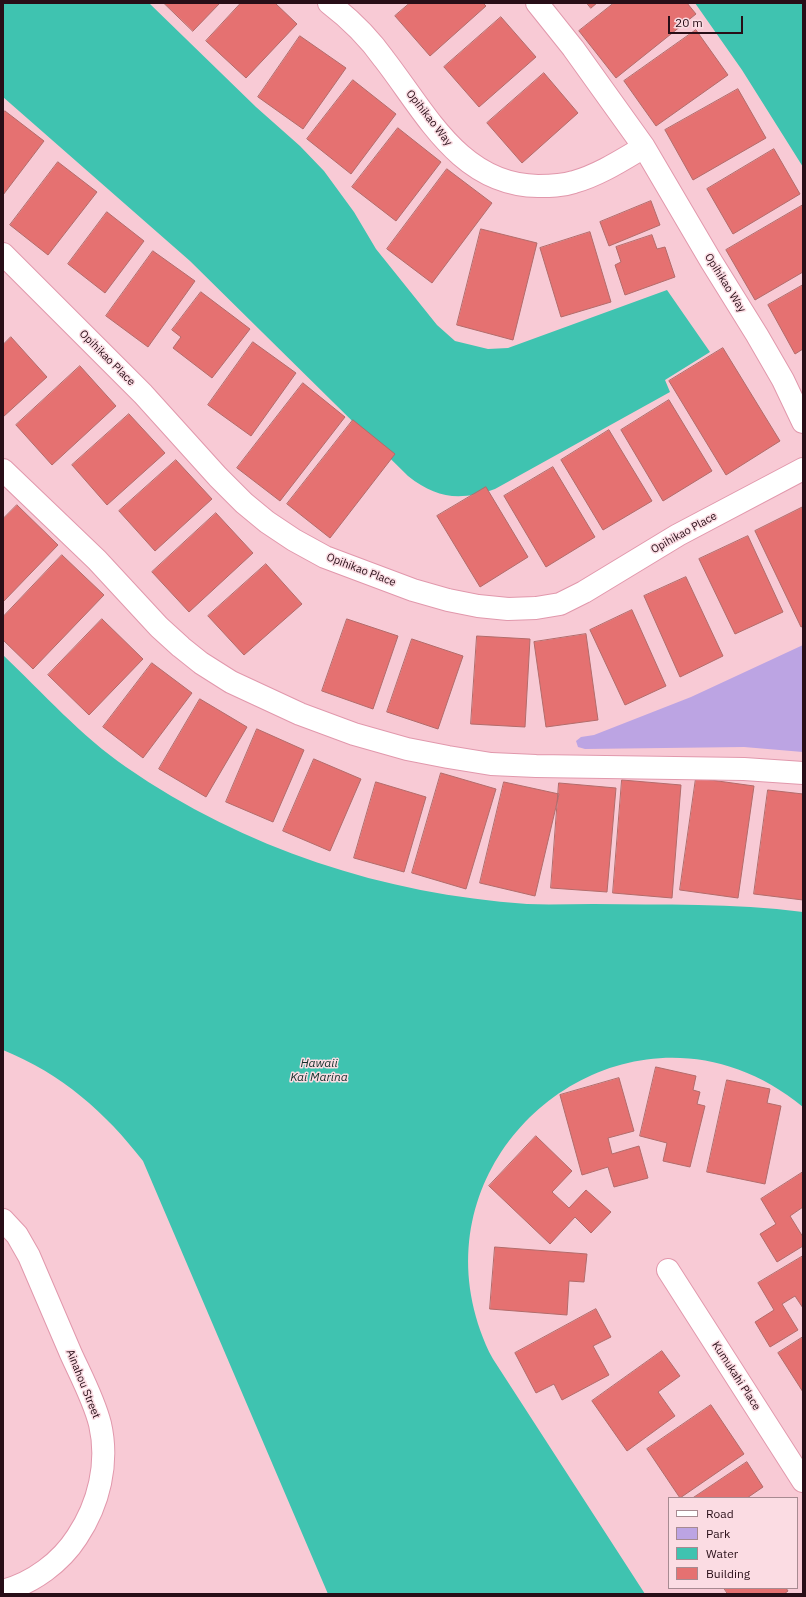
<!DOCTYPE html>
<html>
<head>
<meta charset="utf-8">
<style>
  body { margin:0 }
  #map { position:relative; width:806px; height:1597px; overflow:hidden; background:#f8cad5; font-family:"IBM Plex Sans",sans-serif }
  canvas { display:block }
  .frame { position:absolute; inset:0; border:4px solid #280e17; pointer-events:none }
  .legend { position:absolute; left:668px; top:1497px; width:130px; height:92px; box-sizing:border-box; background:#fbdce3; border:1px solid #a78a91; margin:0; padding:5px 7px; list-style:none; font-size:12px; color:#280e17 }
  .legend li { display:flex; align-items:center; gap:8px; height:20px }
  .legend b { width:20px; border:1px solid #a78a91 }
  .scale { position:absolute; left:668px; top:16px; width:75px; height:18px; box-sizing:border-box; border:2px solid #280e17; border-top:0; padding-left:5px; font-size:12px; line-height:14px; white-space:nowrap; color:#280e17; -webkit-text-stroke:3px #fbdce3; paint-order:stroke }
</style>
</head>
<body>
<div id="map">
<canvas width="806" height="1597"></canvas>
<div class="frame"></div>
<ul class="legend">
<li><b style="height:5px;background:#fff"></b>Road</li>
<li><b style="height:11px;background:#bca4e3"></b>Park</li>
<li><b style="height:11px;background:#3fc3b0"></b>Water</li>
<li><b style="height:11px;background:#e57171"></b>Building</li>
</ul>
<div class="scale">20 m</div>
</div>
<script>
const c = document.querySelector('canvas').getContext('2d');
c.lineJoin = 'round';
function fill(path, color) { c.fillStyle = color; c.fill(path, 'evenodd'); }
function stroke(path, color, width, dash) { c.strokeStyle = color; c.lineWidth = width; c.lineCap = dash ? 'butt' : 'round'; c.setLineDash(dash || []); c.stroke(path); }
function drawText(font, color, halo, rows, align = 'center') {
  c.font = font + ' "IBM Plex Sans",sans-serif'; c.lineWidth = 3; c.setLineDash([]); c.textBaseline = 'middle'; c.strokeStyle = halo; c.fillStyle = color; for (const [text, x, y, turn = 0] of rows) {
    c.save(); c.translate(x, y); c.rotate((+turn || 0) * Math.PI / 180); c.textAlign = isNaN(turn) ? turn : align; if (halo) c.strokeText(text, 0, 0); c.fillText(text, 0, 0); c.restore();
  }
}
fill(new Path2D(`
  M803 645V752L744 747 585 749 578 747 576 741 581 737 594 735 691 697Z`), '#bca4e3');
fill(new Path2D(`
  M3 3H149L256 107 300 146 324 171 354 212 376 249 437 325 455 341 488 349 508 348 667 290 710 352 665 380 670 392 495 489C460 501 437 499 408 476L190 261 3 97Z
  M695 3H803V167L742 70Z
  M3 655C43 693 81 736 126 767 244 849 384 894 527 904 549 905 571 904 593 904 663 905 733 903 803 912V1107C629 964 391 1159 493 1359L645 1594H328L143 1161C105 1112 62 1074 3 1050Z`), '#3fc3b0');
const building = new Path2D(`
  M164 3H220L193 31Z
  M241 3H275L297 24 246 78 206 41Z
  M410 3H483L486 6 430 56 395 16Z
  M587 3H597L591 8Z
  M614 3H687L696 14 616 78 579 31Z
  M501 17 536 57 479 107 444 67Z
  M696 30 728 75 656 126 624 81Z
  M300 36 346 68 303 129 258 97Z
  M544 73 578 113 522 163 487 123Z
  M353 80 396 114 351 174 307 139Z
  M738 89 766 138 693 180 665 130Z
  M5 111 44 141 3 195V114Z
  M398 128 441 162 396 221 352 187Z
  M774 149 800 194 733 234 707 189Z
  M58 162 97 192 48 255 10 225Z
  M447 169 492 203 432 283 387 249Z
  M651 201 660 225 609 246 600 222Z
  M803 205V272L755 300 726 250Z
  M107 212 144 241 105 293 68 264Z
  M481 229 537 243 513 340 457 325Z
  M590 232 611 302 561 317 540 248Z
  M652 235 657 249 665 247 675 277 625 295 615 265 621 262 616 247Z
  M153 251 195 281 148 347 106 316Z
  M803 285V349L795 354 768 305Z
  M201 292 250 329 212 378 173 348 181 337 172 330Z
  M11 337 47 377 3 417V345Z
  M253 342 296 373 251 436 208 405Z
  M723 348 780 441 726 475 669 381Z
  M80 366 116 406 52 465 16 425Z
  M303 383 345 417 280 501 237 468Z
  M669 400 712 471 663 501 621 430Z
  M129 414 165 453 107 505 72 465Z
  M353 420 395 454 330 538 287 504Z
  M609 430 652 501 603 530 561 460Z
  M176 460 212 499 155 551 119 511Z
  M553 467 595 537 546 567 504 496Z
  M486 487 528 557 480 587 437 516Z
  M17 505 58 545 3 602V519Z
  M803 507V626L801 627 755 531Z
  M216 513 253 553 189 612 152 572Z
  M748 536 783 612 735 634 699 559Z
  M62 555 104 595 33 669 3 640V617Z
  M266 564 302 604 244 655 208 616Z
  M686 577 723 656 680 677 644 596Z
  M632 610 666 686 625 705 590 630Z
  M102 619 143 659 89 715 48 675Z
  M347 619 398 636 373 709 322 691Z
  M586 634 598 720 546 727 534 642Z
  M477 636 530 639 525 727 471 724Z
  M412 639 463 656 438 729 387 712Z
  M152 663 192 693 143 758 103 727Z
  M200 699 247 727 206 797 159 769Z
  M257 729 304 750 273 822 226 802Z
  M314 759 361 779 330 851 283 831Z
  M441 773 496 789 466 889 412 873Z
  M696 778 754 786 738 898 680 890Z
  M622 780 681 785 672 898 613 893Z
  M376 782 426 797 404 872 354 858Z
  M504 782 559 794 535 896 480 883Z
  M559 783 616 788 607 892 551 888Z
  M768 790 803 794V900L754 894Z
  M656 1067 696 1076 693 1090 700 1092 697 1104 705 1106 690 1167 663 1161 667 1143 640 1136Z
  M619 1078 634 1131 608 1138 612 1154 639 1146 648 1178 614 1187 608 1167 582 1175 560 1095Z
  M727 1080 770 1089 767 1103 781 1106 765 1184 707 1172Z
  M536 1136 572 1171 552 1192 569 1208 586 1190 611 1212 591 1233 575 1217 550 1244 489 1186Z
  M803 1172V1207L790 1216 803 1237V1246L777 1262 760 1234 776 1224 761 1199Z
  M495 1247 587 1254 584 1282 569 1281 567 1315 490 1309Z
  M803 1256V1308L795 1296 782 1304 798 1330 770 1347 755 1322 774 1310 758 1283Z
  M596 1309 611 1337 593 1346 609 1375 562 1400 554 1384 536 1393 515 1353Z
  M803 1337V1392L778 1353Z
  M662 1351 680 1376 658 1392 675 1416 627 1451 592 1401Z
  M711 1405 744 1454 680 1498 647 1449Z
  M747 1462 763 1487 747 1498H693Z
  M724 1588H786L788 1591 784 1594H728Z`);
fill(building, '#e57171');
stroke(building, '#b26b6a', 1);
const street = new Path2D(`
  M329 3C350 19 369 38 384 59 426 113 460 185 538 186 550 186 562 186 574 182 599 175 622 160 644 147
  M537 3 573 48 644 147 711 261 757 335 783 380 803 422
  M3 254 143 394 218 477 244 503 267 522 294 540 325 557 413 590 448 600 478 606 508 609 536 608 560 604 584 592 678 535 803 469
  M3 470 97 560 159 627 181 647 201 663 231 682 300 714 354 734 407 749 448 757 491 764 536 766 744 769 803 773
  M3 1220 17 1235 29 1256C43 1289 57 1321 71 1354 81 1376 94 1400 100 1424 109 1463 99 1504 77 1537 61 1562 33 1583 3 1591
  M668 1270 803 1481`);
stroke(street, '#e198ac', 24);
stroke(street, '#fff', 22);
drawText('11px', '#280e17', '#fbdce3', [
  ["Opihikao Way",429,118,52],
  ["Opihikao Way",725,283,58],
  ["Opihikao Place",107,358,45],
  ["Opihikao Place",684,533,-29],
  ["Opihikao Place",361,570,21],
  ["Kumukahi Place",736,1376,57],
  ["Ainahou Street",83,1384,68]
]);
drawText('italic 12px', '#132f2a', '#fbdce3', [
  ["Hawaii",319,1064],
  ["Kai Marina",319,1078]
]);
</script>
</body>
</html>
